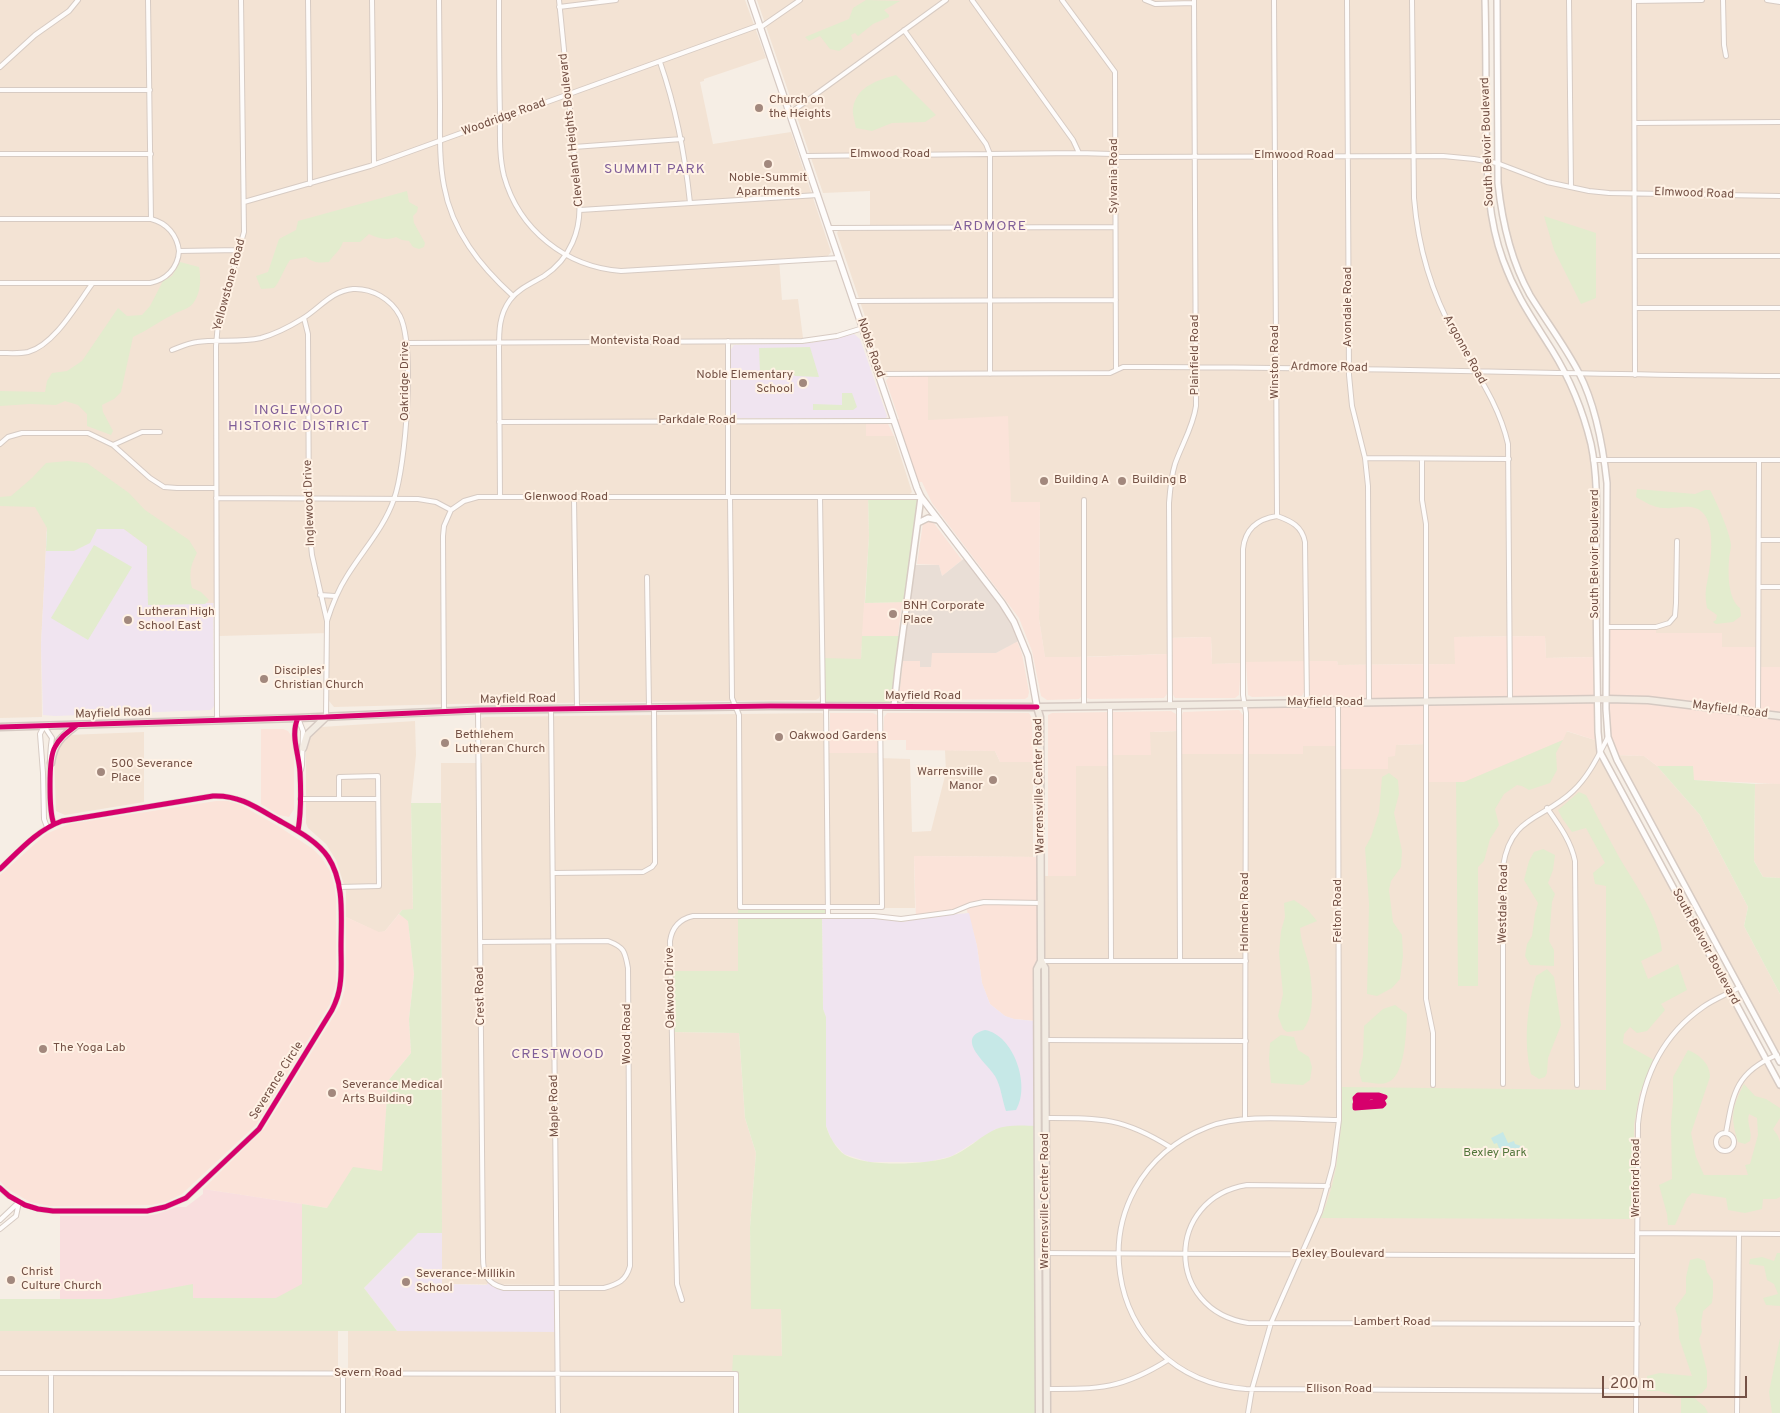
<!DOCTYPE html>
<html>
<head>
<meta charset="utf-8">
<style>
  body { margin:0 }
  #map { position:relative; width:1780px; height:1413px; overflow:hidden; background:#f6eee5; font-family:Overpass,sans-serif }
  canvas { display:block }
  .scale { position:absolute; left:1602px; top:1376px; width:145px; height:22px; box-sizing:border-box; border:2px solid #745145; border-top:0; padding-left:6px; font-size:15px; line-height:18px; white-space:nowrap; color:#745145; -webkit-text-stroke:4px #fff2e5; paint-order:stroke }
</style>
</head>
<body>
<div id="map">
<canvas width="1780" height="1413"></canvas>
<div class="scale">200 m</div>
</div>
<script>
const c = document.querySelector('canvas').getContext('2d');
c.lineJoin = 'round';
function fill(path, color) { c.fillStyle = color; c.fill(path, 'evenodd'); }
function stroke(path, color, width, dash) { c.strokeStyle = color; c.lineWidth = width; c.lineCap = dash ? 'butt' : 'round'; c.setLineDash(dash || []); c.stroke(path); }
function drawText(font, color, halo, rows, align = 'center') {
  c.font = font + ' Overpass,sans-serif'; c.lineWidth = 4; c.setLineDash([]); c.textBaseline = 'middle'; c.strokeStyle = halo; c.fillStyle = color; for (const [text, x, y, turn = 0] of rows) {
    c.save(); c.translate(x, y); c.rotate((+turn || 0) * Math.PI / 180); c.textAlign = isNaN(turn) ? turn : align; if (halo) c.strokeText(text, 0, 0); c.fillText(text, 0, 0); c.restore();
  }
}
fill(new Path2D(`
  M0 0H745L766 58 704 79V81L700 82 713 144 791 132 831 252 828 256 779 259 782 300 798 299 803 338 725 339V424L866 423V436H894L912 492 910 494H868L869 536 861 659H820V695L819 698 816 700 453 704 334 707 329 701V633L219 636V603L148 605 47 528 41 645 42 717 0 718Z
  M757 0H1483V172L1488 213 1491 232 1506 277 1518 302 1555 359 1567 383 1584 427 1590 457 1593 483 1594 657 1546 658 1545 636 1455 637V664L1338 665 1337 661 1212 664 1211 637 1167 638V654L1045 658 1039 619 1040 502 1011 503 928 420V371H886L883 370 837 233 838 231 870 230V191L823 193Z
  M1497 0H1780V667H1757V647H1722V633H1656L1608 627 1607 483 1600 435 1579 374 1521 277 1501 207Z
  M822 713 824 715V753H879V758L910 759 912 832 931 831 946 772 945 750 995 751 1000 762H1033V857L914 856 915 908H885L884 906 738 905V971L670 1032 739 1033 745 1118 756 1153 750 1227 752 1309H781L782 1356H734L733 1413H0V1331H338V1371L348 1370V1331H559V1285L442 1284 441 763H482L481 723 482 718 485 717Z
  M415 721 416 755 411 803 413 910H402L385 931 379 933 346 917V891L336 860 326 844 308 828 306 823V746L310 735 316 729 321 727Z
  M1780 728V878L1763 877 1754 861 1755 784 1780 783Z
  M1179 731V754H1303V746H1339L1388 769V757L1395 745 1426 744 1566 731 1598 741 1599 747 1780 1085V1413H1047L1045 969 1041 961V876H1076V766H1110V755L1150 732Z
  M144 732V802L65 815 56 811 54 754 57 745 68 735Z
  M1615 755 1644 756 1657 766 1700 815 1748 907 1744 926 1780 994V1050L1775 1052Z`), '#f3e3d4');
fill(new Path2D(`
  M928 376V420L1008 416 1011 502H1040L1039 619 1045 657H1081V697L1079 699 1047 700 1041 696 1032 651 1019 618 932 503 922 482H915L894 419H899L886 381 889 377Z
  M866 423 888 424 894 436H866Z
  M926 520 933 522 962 560 942 576 939 565 917 564 923 523Z
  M902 602 898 636H862L864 603Z
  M1608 627H1656V633H1722V647H1758V667H1780V784L1693 780V766H1657L1644 756 1615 755 1608 737Z
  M1545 636 1546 658 1597 657 1598 741 1567 731 1563 740 1464 782H1426V744L1396 745 1395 756 1388 757V769H1339L1338 746H1303V754H1246V704L1307 703V661H1337L1338 665 1455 664 1454 637Z
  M1211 637 1212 664 1241 663 1239 695 1235 698H1175L1172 693V638Z
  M1017 641 1022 654 1029 692 1028 697 1025 699 905 700 899 696 903 661H920L931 667V653H996Z
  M1167 654V694L1164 698 1090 699 1087 698 1086 657Z
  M1304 661V692L1302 696 1252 697 1248 695 1246 662Z
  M1239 710 1243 715V754H1181L1182 715 1183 712Z
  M1171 711 1176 714V731L1150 732 1151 755H1108L1107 766H1076V876H1048V715L1052 713Z
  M830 713H873L877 715 879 753H829Z
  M887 713H1029L1032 718 1033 762H1000L995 751 906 750V740H883L884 717Z
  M261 729H283L288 731 292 737 294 747V809L289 817 279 815 261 804Z
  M216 801H228L241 805 278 826 313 849 321 857 330 871 334 884 336 899V983L330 1004 256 1125 182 1194 166 1202 151 1205 50 1206 30 1202 6 1188 0 1181V875L46 834 69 824Z
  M914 856 1041 857V961L1037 969V1021L1014 1019 1005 1016 990 1004 982 983 977 946 966 907 958 911 916 918Z
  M399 914 408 920 414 974 409 1019 411 1053 388 1081 380 1216 203 1189 265 1128 340 1006 345 989 346 971V917L379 932 385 931Z`), '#fbe3d9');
fill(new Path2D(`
  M966 557 1002 603 1022 639 996 653H932L931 667H920V661H899L912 565H939L942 576Z`), '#e9ded6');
fill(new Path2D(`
  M854 334 860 339 887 416 886 418H733L730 416V351L734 345 811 343Z
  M47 528 124 529 147 546 148 605 213 603 214 706 211 710 55 716 43 715 41 645Z
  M969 913 977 946 982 983 990 1004 1005 1016 1014 1019 1034 1021V1126H1016L996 1129 952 1156 928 1162H869L844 1154 832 1141 826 1126V1017L823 1009 822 917 878 918 903 922 934 916Z
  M418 1233H442V1284L487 1285 489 1280 499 1286 557 1288V1332L397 1331 364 1288Z`), '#f0e4f0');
fill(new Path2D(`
  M203 1189 302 1204V1313L60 1312V1216H145L157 1214 177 1207H186L203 1194Z`), '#f9dede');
fill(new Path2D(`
  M866 0 900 1 884 10 889 15V17L873 24 858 36 855 33 851 35 853 41 839 51 830 49 820 36 809 41 805 37 849 19 853 8Z
  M896 75 936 115 925 122 892 123 872 131 856 128C855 122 852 113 853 108 857 86 878 80 896 75Z
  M407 191 409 202 418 207 417 212 413 216 414 223 425 243 424 247 419 249 413 247 409 241 402 240 396 237C386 241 378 238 369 234L360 242H343C340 251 334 254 329 262 320 263 313 263 306 257L290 260C283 270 281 280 274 288L261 289 256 276 268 272 279 239 296 230 298 221Z
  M1544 216 1596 233V298L1581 304 1554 250Z
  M180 262 199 267C201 278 201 292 194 302 190 309 181 310 174 314 160 321 148 330 133 337L121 392 114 399 102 405 103 412 113 431 111 435 87 426V414L78 405 65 401 56 405 30 404 0 406V391L45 392 47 381 52 373 67 371 82 361 118 308 127 316 142 315 150 306 163 281 172 276Z
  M810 347 819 377 795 376 794 375H787L786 372H760L759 348Z
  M842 393H852L857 407 853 410H813V404L842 405Z
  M68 461 87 463 129 493 145 510 189 540 197 553C190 566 189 574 192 588L201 592 209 600 205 604 148 605 147 546 124 529H97L90 543 74 551H46L47 528 35 507 0 506V497L11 496 32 478 46 463Z
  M1637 489 1695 494 1705 490H1710C1716 501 1730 532 1731 545 1731 550 1729 555 1729 560 1728 574 1728 599 1740 608L1741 616 1733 622 1716 624 1713 622 1716 620 1717 615 1707 608C1706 602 1705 595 1706 589 1710 570 1720 515 1695 508 1684 505 1675 509 1664 508 1654 508 1645 502 1636 497Z
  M868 494H920L907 602 865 603 869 536Z
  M94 545 132 567 88 640 51 618Z
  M862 636H902L894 706H823L822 658 861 659Z
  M1563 740 1556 753 1557 770 1550 783 1529 790 1522 786 1517 785 1504 794 1495 809 1499 825 1490 839 1484 861 1478 867V986H1458L1456 782H1464Z
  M1657 766H1693L1694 780 1755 784 1754 861 1763 877 1780 878V994L1744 926 1748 907 1700 815Z
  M1389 773 1398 780 1399 794 1394 813 1402 851 1401 867 1391 881 1389 890 1393 922 1402 935 1403 956 1400 979 1392 988 1377 996 1367 994 1369 904 1365 848 1371 837 1379 812 1382 777Z
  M1579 792 1586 795C1597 816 1608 837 1619 857 1636 886 1659 916 1662 951L1641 961 1648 979 1678 964 1687 990 1661 1004 1665 1010 1647 1031 1637 1033 1630 1027 1624 1034 1623 1043 1656 1061 1643 1091H1640L1634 1125V1219L1321 1218C1339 1176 1342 1131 1342 1087L1606 1090V886L1595 884 1593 873 1605 863 1586 828 1572 832 1562 818 1558 810Z
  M411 803H441L442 1233H418L364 1288 397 1331H0V1299H111L193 1284V1298H276L302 1284V1204L327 1208 353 1167 382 1171 388 1081 411 1053 409 1019 414 974 408 921 399 914 402 910 413 909Z
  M1543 849 1555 855 1553 870 1548 883 1555 894 1552 902 1549 941 1554 950V966L1530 965 1525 956 1527 944 1532 936 1535 914 1538 903 1524 880 1529 861 1534 852Z
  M1294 900 1307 909 1317 921 1300 928C1301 943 1306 952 1309 966 1312 985 1316 1014 1303 1030L1287 1032 1283 1029 1278 1016 1283 994 1279 953 1281 931 1285 917 1284 903Z
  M738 905 828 907V916H822L823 1009 826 1017V1126C829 1136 836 1149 845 1155 866 1167 927 1165 950 1157 967 1151 980 1136 996 1129 1009 1124 1025 1126 1038 1126L1039 1413H736V1374H732L733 1355 782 1356 781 1309H751L750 1227 756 1153 745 1118 739 1033 670 1032 669 971H738Z
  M1547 969 1554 977 1561 1025 1548 1058 1547 1073 1545 1077 1539 1079 1531 1074C1523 1041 1527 1008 1536 976Z
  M1395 1005 1407 1014C1406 1031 1406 1078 1386 1083 1379 1085 1369 1082 1362 1082L1359 1072 1363 1056 1364 1026 1383 1009Z
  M1281 1035 1294 1037 1298 1050 1309 1057 1312 1067 1310 1080 1303 1085 1271 1083 1269 1059 1270 1043Z
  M1688 1050C1700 1055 1710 1064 1710 1077L1691 1133 1696 1157 1704 1175H1748L1745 1165 1750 1164 1758 1135 1757 1118 1749 1114C1746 1123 1753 1132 1750 1141L1745 1144 1738 1142C1730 1116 1732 1108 1744 1084L1755 1096 1766 1099 1780 1108V1118L1773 1129 1778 1136 1780 1142V1197L1776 1199H1763L1762 1209 1745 1213 1728 1210 1726 1198 1692 1193 1687 1198 1675 1225H1668L1667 1214 1659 1185 1672 1179 1671 1123 1673 1101V1077Z
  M1777 1253H1780V1306L1766 1305 1763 1298 1778 1294 1774 1284 1767 1280 1764 1266 1749 1264 1750 1259 1762 1257 1774 1261Z
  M1698 1258 1705 1261 1707 1272 1713 1281V1294L1712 1303 1703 1311 1701 1324 1702 1332 1699 1339 1707 1371V1387L1702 1393 1693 1397 1705 1407 1708 1413H1681V1397L1659 1391H1647V1376L1660 1373 1692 1376 1679 1338 1678 1318 1675 1308 1686 1293V1277L1690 1260Z
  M1780 1338V1413H1772L1769 1392Z`), '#e3ecce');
fill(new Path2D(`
  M985 1030C1014 1035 1031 1086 1016 1110L1006 1111C1002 1100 1001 1086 995 1076 989 1065 953 1038 985 1030Z
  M1503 1132 1508 1143 1514 1141 1515 1144 1521 1146 1519 1150 1514 1148 1501 1153 1497 1143 1494 1144 1491 1138Z`), '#c6e8e7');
const minor = new Path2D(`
  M148 0 151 219
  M308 0 310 184
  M372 0 374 164
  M439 0C439 35 440 71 440 106 440 133 439 160 444 186 452 231 480 266 513 296
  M499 0C499 38 499 77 500 115 500 135 499 156 504 176 519 230 566 267 621 271L839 258
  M972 0 1073 140 1079 153
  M1062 0 1115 72 1116 370
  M1145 0 1155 4 1194 3
  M1347 0 1349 375 1352 406 1365 458 1368 486 1369 703
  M1412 0 1414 198C1418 247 1431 292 1455 335 1475 371 1499 404 1508 444L1510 700
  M1569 0 1571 187
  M1634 0 1635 375
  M1723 0 1724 45 1726 56
  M1767 0 1780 2
  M1634 1 1702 0
  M559 7 616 0
  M761 27 800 0
  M904 30 986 144 990 154V374
  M660 62C676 108 685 154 690 203
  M0 67 35 35 69 11 78 0
  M0 90H150
  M790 113 946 0
  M1635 123 1780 122
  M574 147 682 139
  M0 154H151
  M805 156 1079 153 1112 154 1117 157 1443 156 1474 159 1497 163 1547 182 1589 191 1609 193 1780 196
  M244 202 370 166 760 25
  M580 210 818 195
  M0 219H151C167 223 177 235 179 251
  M829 228 1115 227
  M1635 256H1780
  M0 283H150C166 280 178 268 179 251L240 250
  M854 301 1116 300
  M1635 308H1780
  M304 318 308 334 309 525 312 555 327 621 326 717
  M728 341V497
  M406 343 802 341 837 336 863 328
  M172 350C180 347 188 343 197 342 218 339 239 343 261 338 275 334 289 327 302 319 320 308 331 291 353 289 372 288 391 299 400 316 415 346 406 466 394 499 384 528 363 550 347 576 338 590 332 605 327 621
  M0 353C9 353 19 354 28 352 54 345 76 306 92 284
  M878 374 1110 373 1123 367C1342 366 1561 375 1780 376
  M499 422 894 421
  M0 444 8 437 22 433H88L113 445 150 478 164 487 177 488H216
  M113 445 142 432H160
  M1365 458 1509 459
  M1422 459V500L1426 524V999L1433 1033V1085
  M1593 460H1780
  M500 497 499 348C499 331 499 315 510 300 518 289 532 283 544 276 570 259 582 230 579 199L559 0
  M730 497 732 698 739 715 740 907H882L880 706
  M820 497 823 706
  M216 498 418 499 436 502 451 510 464 501 478 497H921
  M574 498 577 708
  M1084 500V706
  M1277 516C1291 521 1302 526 1305 542L1307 703
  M1759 540H1780
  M647 577 649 708
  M1759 587H1780
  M320 595 335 596
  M1608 627H1656L1669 623 1675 616 1676 603 1677 541
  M1170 705 1169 503C1170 490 1171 477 1175 464 1182 444 1193 427 1196 406L1194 0
  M1179 705 1180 961
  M826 706 828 916
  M1110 706 1111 961
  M551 709 558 1413
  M478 710 483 1257C483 1274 487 1284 504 1288H604C618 1284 626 1281 630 1266L628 968C625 951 624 947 608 941L480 942
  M444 711 443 536 444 526 451 510
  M1758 714 1759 460
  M298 718 303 731 302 765 301 770
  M217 721 216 346 218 323 244 232 241 0
  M44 726 40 734 43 773 44 819 47 827
  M44 726 52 738C49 755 48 810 54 824
  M300 799H378
  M339 799V777L378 776 379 886 339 887
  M1547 808C1559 825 1571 841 1575 861L1577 1085
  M298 831C301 813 301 791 300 772 299 754 290 735 298 718
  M0 869C19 851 37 830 62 821L213 796C237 795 253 805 273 817 292 828 316 839 328 857 345 883 341 917 341 947 341 959 342 973 340 985 339 994 336 1002 332 1010L259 1129 186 1198 165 1207 147 1211H53L38 1209 25 1205 9 1196 0 1188
  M553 873 643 872 652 867 655 863 654 708
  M1041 961H1246
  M1045 1040 1246 1041
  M1503 1084V866C1511 815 1543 820 1573 791 1589 776 1598 756 1608 737
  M1045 1118C1100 1118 1122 1117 1170 1147
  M1245 1119 1246 713 1243 695V549C1245 529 1257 519 1277 516L1274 0
  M1339 1120C1300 1120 1243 1113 1208 1127 1070 1181 1099 1378 1246 1389L1636 1391
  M1726 1133C1733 1093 1736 1072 1777 1055
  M1716 1142a9 9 0 1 1 18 0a9 9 0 1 1-18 0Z
  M1328 1186 1247 1185C1165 1198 1164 1310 1248 1323L1638 1324
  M0 1220 19 1202
  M0 1229 16 1216 19 1202
  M1637 1233 1780 1234
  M1038 1253 1637 1256
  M682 1300 677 1284 670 941C672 927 680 919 693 916H874L901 919 953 912 970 905 984 902 1041 903
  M0 1373 736 1374V1413
  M51 1373V1413
  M343 1373V1413
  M1046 1389C1100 1389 1122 1389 1168 1360
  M1248 1413 1252 1389 1271 1323 1320 1212 1333 1165 1339 1120 1338 703
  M1636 1413 1638 1124C1643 1077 1663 1035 1703 1007 1714 999 1728 994 1740 987
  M1737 1413 1739 1234`);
const tertiary = new Path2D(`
  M1485 0C1486 39 1486 78 1486 118 1487 166 1486 214 1503 260 1516 296 1532 318 1552 350 1570 379 1583 411 1591 444 1599 482 1596 523 1596 561 1596 618 1597 675 1598 732L1600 752 1780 1085
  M1497 0 1498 183C1502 221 1511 261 1530 295 1546 321 1565 346 1579 373 1596 406 1603 446 1607 483L1606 709 1608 737 1617 760 1780 1062
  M918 523 928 518 938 520
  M894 706 898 669 921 497`);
const secondary = new Path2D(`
  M751 0 917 488 921 497 1002 603 1014 622 1028 656 1037 707`);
const primary = new Path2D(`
  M1037 707 1040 717 1041 961 1037 969 1039 1413
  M0 727 298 718 478 710 770 706 1037 707 1607 699 1648 700 1780 716
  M303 748 307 735 326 717
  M51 763C54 743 61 737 77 725
  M1041 961 1045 968 1047 1413`);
stroke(minor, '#d7cbc3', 6);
stroke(tertiary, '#d7cbc3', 8);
stroke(secondary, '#d6c9c2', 8);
stroke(primary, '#d5c9c2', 9);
stroke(minor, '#fefcfb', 4);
stroke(tertiary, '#fefcfb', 5);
stroke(secondary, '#fefcfb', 5.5);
stroke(primary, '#f2ebe2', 6);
stroke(new Path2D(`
  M326 717 478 710 770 706 1037 707
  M0 727 326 717
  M54 824C49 812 48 758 55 747 60 737 68 732 77 725
  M298 831C301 813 301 791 300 772 299 754 290 735 298 718
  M0 869C19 851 37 830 62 821L213 796C237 795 253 805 273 817 292 828 316 839 328 857 345 883 341 917 341 947 341 959 342 973 340 985 339 994 336 1002 332 1010L259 1129 186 1198 165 1207 147 1211H53L38 1209 25 1205 9 1196 0 1188
  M1356 1104 1355 1098 1358 1095H1379L1385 1097 1383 1099 1371 1097 1359 1100 1360 1103 1383 1102 1384 1104 1382 1106 1355 1108V1104L1360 1103`), '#d6006c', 5);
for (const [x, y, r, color] of [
  [759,108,5,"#a2887d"],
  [768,164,5,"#a2887d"],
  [803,383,5,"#a2887d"],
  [1044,481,5,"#a2887d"],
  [1122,481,5,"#a2887d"],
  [893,614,5,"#a2887d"],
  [128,620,5,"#a2887d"],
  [264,679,5,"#a2887d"],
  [779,737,5,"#a2887d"],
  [445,743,5,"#a2887d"],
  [101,772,5,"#a2887d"],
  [993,780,5,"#a2887d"],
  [43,1049,5,"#a2887d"],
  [332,1093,5,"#a2887d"],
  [11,1280,5,"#a2887d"],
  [406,1282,5,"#a2887d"]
]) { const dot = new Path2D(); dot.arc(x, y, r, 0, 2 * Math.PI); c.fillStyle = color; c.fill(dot); stroke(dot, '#fff2e5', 2); }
drawText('12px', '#745145', '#fff2e5', [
  ["Church on",769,101],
  ["the Heights",769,115],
  ["Noble-Summit",768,179,"center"],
  ["Apartments",768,193,"center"],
  ["Noble Elementary",793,376,"right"],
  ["School",793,390,"right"],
  ["Building A",1054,481],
  ["Building B",1132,481],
  ["BNH Corporate",903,607],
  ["Place",903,621],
  ["Lutheran High",138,613],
  ["School East",138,627],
  ["Disciples'",274,672],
  ["Christian Church",274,686],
  ["Bethlehem",455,736],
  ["Lutheran Church",455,750],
  ["Oakwood Gardens",789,737],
  ["500 Severance",111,765],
  ["Place",111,779],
  ["Warrensville",983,773,"right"],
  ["Manor",983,787,"right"],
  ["The Yoga Lab",53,1049],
  ["Severance Medical",342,1086],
  ["Arts Building",342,1100],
  ["Christ",21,1273],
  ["Culture Church",21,1287],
  ["Severance-Millikin",416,1275],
  ["School",416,1289]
], 'left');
drawText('12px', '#745145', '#fff2e5', [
  ["Woodridge Road",504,118,-20],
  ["Cleveland Heights Boulevard",572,130,-96],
  ["South Belvoir Boulevard",1488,142,-92],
  ["Elmwood Road",890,155],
  ["Elmwood Road",1294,156],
  ["Sylvania Road",1115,176,-90],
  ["Elmwood Road",1694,194,2],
  ["Yellowstone Road",230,285,-75],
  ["Avondale Road",1349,307,-90],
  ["Montevista Road",635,342],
  ["Noble Road",870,348,71],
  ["Argonne Road",1464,350,61],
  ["Plainfield Road",1196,355,-90],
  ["Winston Road",1276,362,-90],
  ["Ardmore Road",1329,368,1],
  ["Oakridge Drive",406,381,-90],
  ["Parkdale Road",697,421],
  ["Glenwood Road",566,498],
  ["Inglewood Drive",310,503,-92],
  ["South Belvoir Boulevard",1596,554,-90],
  ["Mayfield Road",923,697],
  ["Mayfield Road",518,700,-1],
  ["Mayfield Road",1325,703],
  ["Mayfield Road",1730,710,7],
  ["Mayfield Road",113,714,-2],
  ["Warrensville Center Road",1040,786,-91],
  ["Westdale Road",1504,904,-89],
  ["Felton Road",1339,911,-90],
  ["Holmden Road",1246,912,-90],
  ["South Belvoir Boulevard",1705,947,62],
  ["Oakwood Drive",671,988,-91],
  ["Crest Road",481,996,-91],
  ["Wood Road",628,1034,-90],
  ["Severance Circle",277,1081,-58],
  ["Maple Road",555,1106,-91],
  ["Wrenford Road",1637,1178,-90],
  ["Warrensville Center Road",1046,1201,-90],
  ["Bexley Boulevard",1338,1255],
  ["Lambert Road",1392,1323],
  ["Severn Road",368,1374],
  ["Ellison Road",1339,1390]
]);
drawText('12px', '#51753a', '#fff2e5', [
  ["Bexley Park",1495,1154]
]);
c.letterSpacing = '1px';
drawText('14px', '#805f99', '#fff2e5', [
  ["SUMMIT PARK",655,170],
  ["ARDMORE",990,227],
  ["INGLEWOOD",299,411],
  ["HISTORIC DISTRICT",299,427],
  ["CRESTWOOD",558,1055]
]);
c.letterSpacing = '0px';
</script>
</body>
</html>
